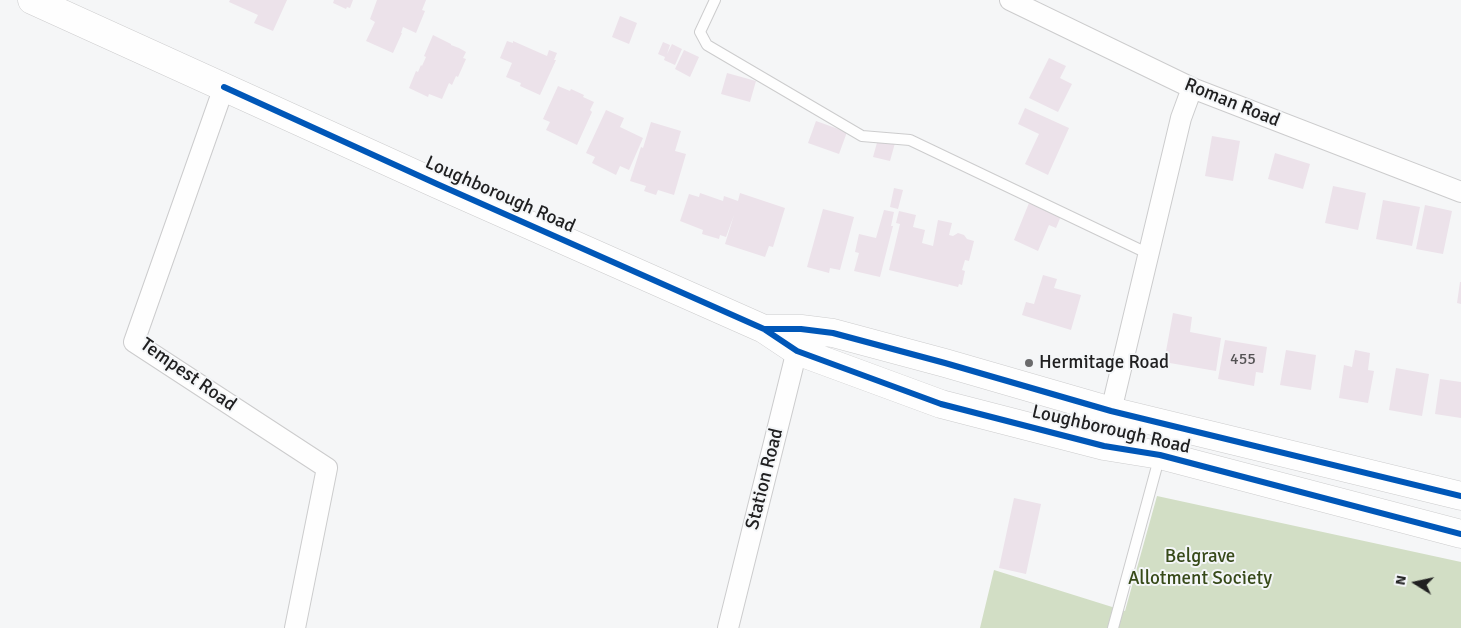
<!DOCTYPE html>
<html>
<head>
<meta charset="utf-8">
<style>
  body { margin:0 }
  #map { position:relative; width:1461px; height:628px; overflow:hidden; background:#f5f6f7; font-family:Signika,sans-serif }
  canvas { display:block }
  .north { position:absolute; left:1391px; top:558px; width:50px; height:50px; -webkit-text-stroke:4px #f4f6f8; paint-order:stroke; rotate:280deg; font-size:14px; font-weight:700; line-height:20px; text-align:center; color:#202021 }
  .north::after { content:''; display:block; margin:auto; width:18px; height:22px; background:#202021; clip-path:polygon(50% 0,100% 100%,50% 72%,0 100%) }
</style>
</head>
<body>
<div id="map">
<canvas width="1461" height="628"></canvas>
<div class="north">N</div>
</div>
<script>
const c = document.querySelector('canvas').getContext('2d');
c.lineJoin = 'round';
function fill(path, color) { c.fillStyle = color; c.fill(path, 'evenodd'); }
function stroke(path, color, width, dash) { c.strokeStyle = color; c.lineWidth = width; c.lineCap = dash ? 'butt' : 'round'; c.setLineDash(dash || []); c.stroke(path); }
function drawText(font, color, halo, rows, align = 'center') {
  c.font = font + ' Signika,sans-serif'; c.lineWidth = 4; c.setLineDash([]); c.textBaseline = 'middle'; c.strokeStyle = halo; c.fillStyle = color; for (const [text, x, y, turn = 0] of rows) {
    c.save(); c.translate(x, y); c.rotate((+turn || 0) * Math.PI / 180); c.textAlign = isNaN(turn) ? turn : align; if (halo) c.strokeText(text, 0, 0); c.fillText(text, 0, 0); c.restore();
  }
}
fill(new Path2D(`
  M1157 496 1461 562V628H980L994 570 1125 611Z`), '#d2dec5');
fill(new Path2D(`
  M230 0H287L273 31 254 23 258 15 229 2Z
  M334 0H353L350 8 347 7 346 9 333 3Z
  M377 0H426L422 10 425 11 416 33 403 27 401 33H402L393 53 366 41 375 22 370 19Z
  M620 16 637 23 629 44 612 37Z
  M433 35 451 44V45L459 48 466 52 463 58 466 59 458 77 456 76 452 85 449 83 442 99 429 94 428 97 409 88 416 71 418 72 421 65 422 66 426 57 424 56Z
  M507 41 513 43V41L547 56 549 50 557 53 554 60H556L540 95 520 86 521 83 506 77 512 63 500 58Z
  M663 42 670 45 667 54 672 44 682 49 675 65 664 60 665 57 658 54Z
  M684 50 699 57 690 77 675 69Z
  M1049 58 1066 66 1060 78 1072 84 1058 112 1029 98Z
  M727 73 756 81 750 102 721 94Z
  M558 86 570 91 571 89 584 95 583 97 594 102 590 110 592 112 577 145 546 130 550 122 543 119Z
  M1025 108 1069 128 1048 175 1025 164 1039 134 1018 124Z
  M606 110 624 118 620 127 643 138 629 170 620 166 616 175 592 163 595 157 586 153Z
  M816 121 847 132 839 154 808 143Z
  M651 122 681 131 675 151 686 154 674 195 658 190 656 195 644 191 646 186 630 181 641 147 643 148Z
  M1212 136 1240 141 1233 181 1205 176Z
  M878 139 895 143 890 161 873 157Z
  M1275 153 1310 164 1303 189 1268 179Z
  M1333 186 1366 193 1358 230 1325 223Z
  M894 188 903 190 898 209 890 207Z
  M700 193 723 201 724 196 738 201 740 193 785 208 773 247 769 246 765 257 725 244 734 215 726 237 720 235 719 239 702 234 703 230 680 221 689 194 699 197Z
  M1383 200 1420 207 1412 246 1376 239Z
  M1029 203 1061 216 1056 228 1049 225 1038 251 1014 240Z
  M1425 205 1452 211 1443 254 1416 249Z
  M823 209 854 217 840 270 830 268 829 273 807 267Z
  M884 210 894 212 891 226H893L880 277 854 271 859 253 855 252 859 234 876 238Z
  M899 211 916 215 913 227 925 230 922 243 933 246 938 220 952 223 949 235 953 236 958 233 964 235 967 239 974 241 969 261 965 260 962 270 965 271 962 285 959 284 958 287 889 270 900 224 896 223Z
  M1043 275 1057 279 1054 288 1081 295 1071 330 1022 315 1026 302 1034 304Z
  M1460 282H1461V304L1457 303Z
  M1173 313 1192 317 1190 332 1221 338 1216 371 1164 362Z
  M1225 340 1267 347 1263 373 1256 372 1254 386 1218 379Z
  M1286 350 1316 355 1311 390 1280 385Z
  M1355 350 1370 353 1368 370 1374 371 1368 403 1339 398 1344 365 1352 367Z
  M1396 368 1429 374 1422 416 1389 410Z
  M1440 379 1461 382V418L1435 414Z
  M1014 498 1041 504 1026 574 999 568Z`), '#ece2ea');
const lane = new Path2D(`
  M715 0 700 32 707 45 862 136 910 140 1149 254
  M1113 628 1160 455`);
const street = new Path2D(`
  M1010 0 1192 88 1461 192
  M224 87 134 342 327 468 295 628
  M1104 446 1111 411 1181 118 1192 88
  M728 628 800 338`);
const highway = new Path2D(`
  M32 0 437 184 764 329 797 351 941 404 1104 446 1160 455 1461 534
  M764 329H801L833 333 945 363 1111 411 1461 496`);
stroke(lane, '#cccccd', 12);
stroke(street, '#cccccd', 22);
stroke(highway, '#cccccd', 29);
stroke(lane, '#fefefe', 10);
stroke(street, '#fefefe', 20);
stroke(highway, '#fefefe', 28);
stroke(new Path2D(`
  M224 87 437 184 764 329 797 351 941 404 1104 446 1160 455 1461 534
  M764 329H801L833 333 945 363 1111 411 1461 496`), '#0057b8', 6);
for (const [x, y, r, color] of [
  [1029,363,5,"#6b6b6c"]
]) { const dot = new Path2D(); dot.arc(x, y, r, 0, 2 * Math.PI); c.fillStyle = color; c.fill(dot); stroke(dot, '#f4f6f8', 2); }
drawText('16px', '#545254', null, [
  ["455",1243,360]
]);
drawText('19px', '#202021', '#f4f6f8', [
  ["Roman Road",1232,103,22],
  ["Loughborough Road",500,195,24],
  ["Tempest Road",188,375,35],
  ["Loughborough Road",1111,430,13],
  ["Station Road",765,479,-76]
]);
drawText('19px', '#202021', '#f4f6f8', [
  ["Hermitage Road",1039,363]
], 'left');
drawText('19px', '#374a19', '#f4f6f8', [
  ["Belgrave",1200,557],
  ["Allotment Society",1200,579]
]);
</script>
</body>
</html>
